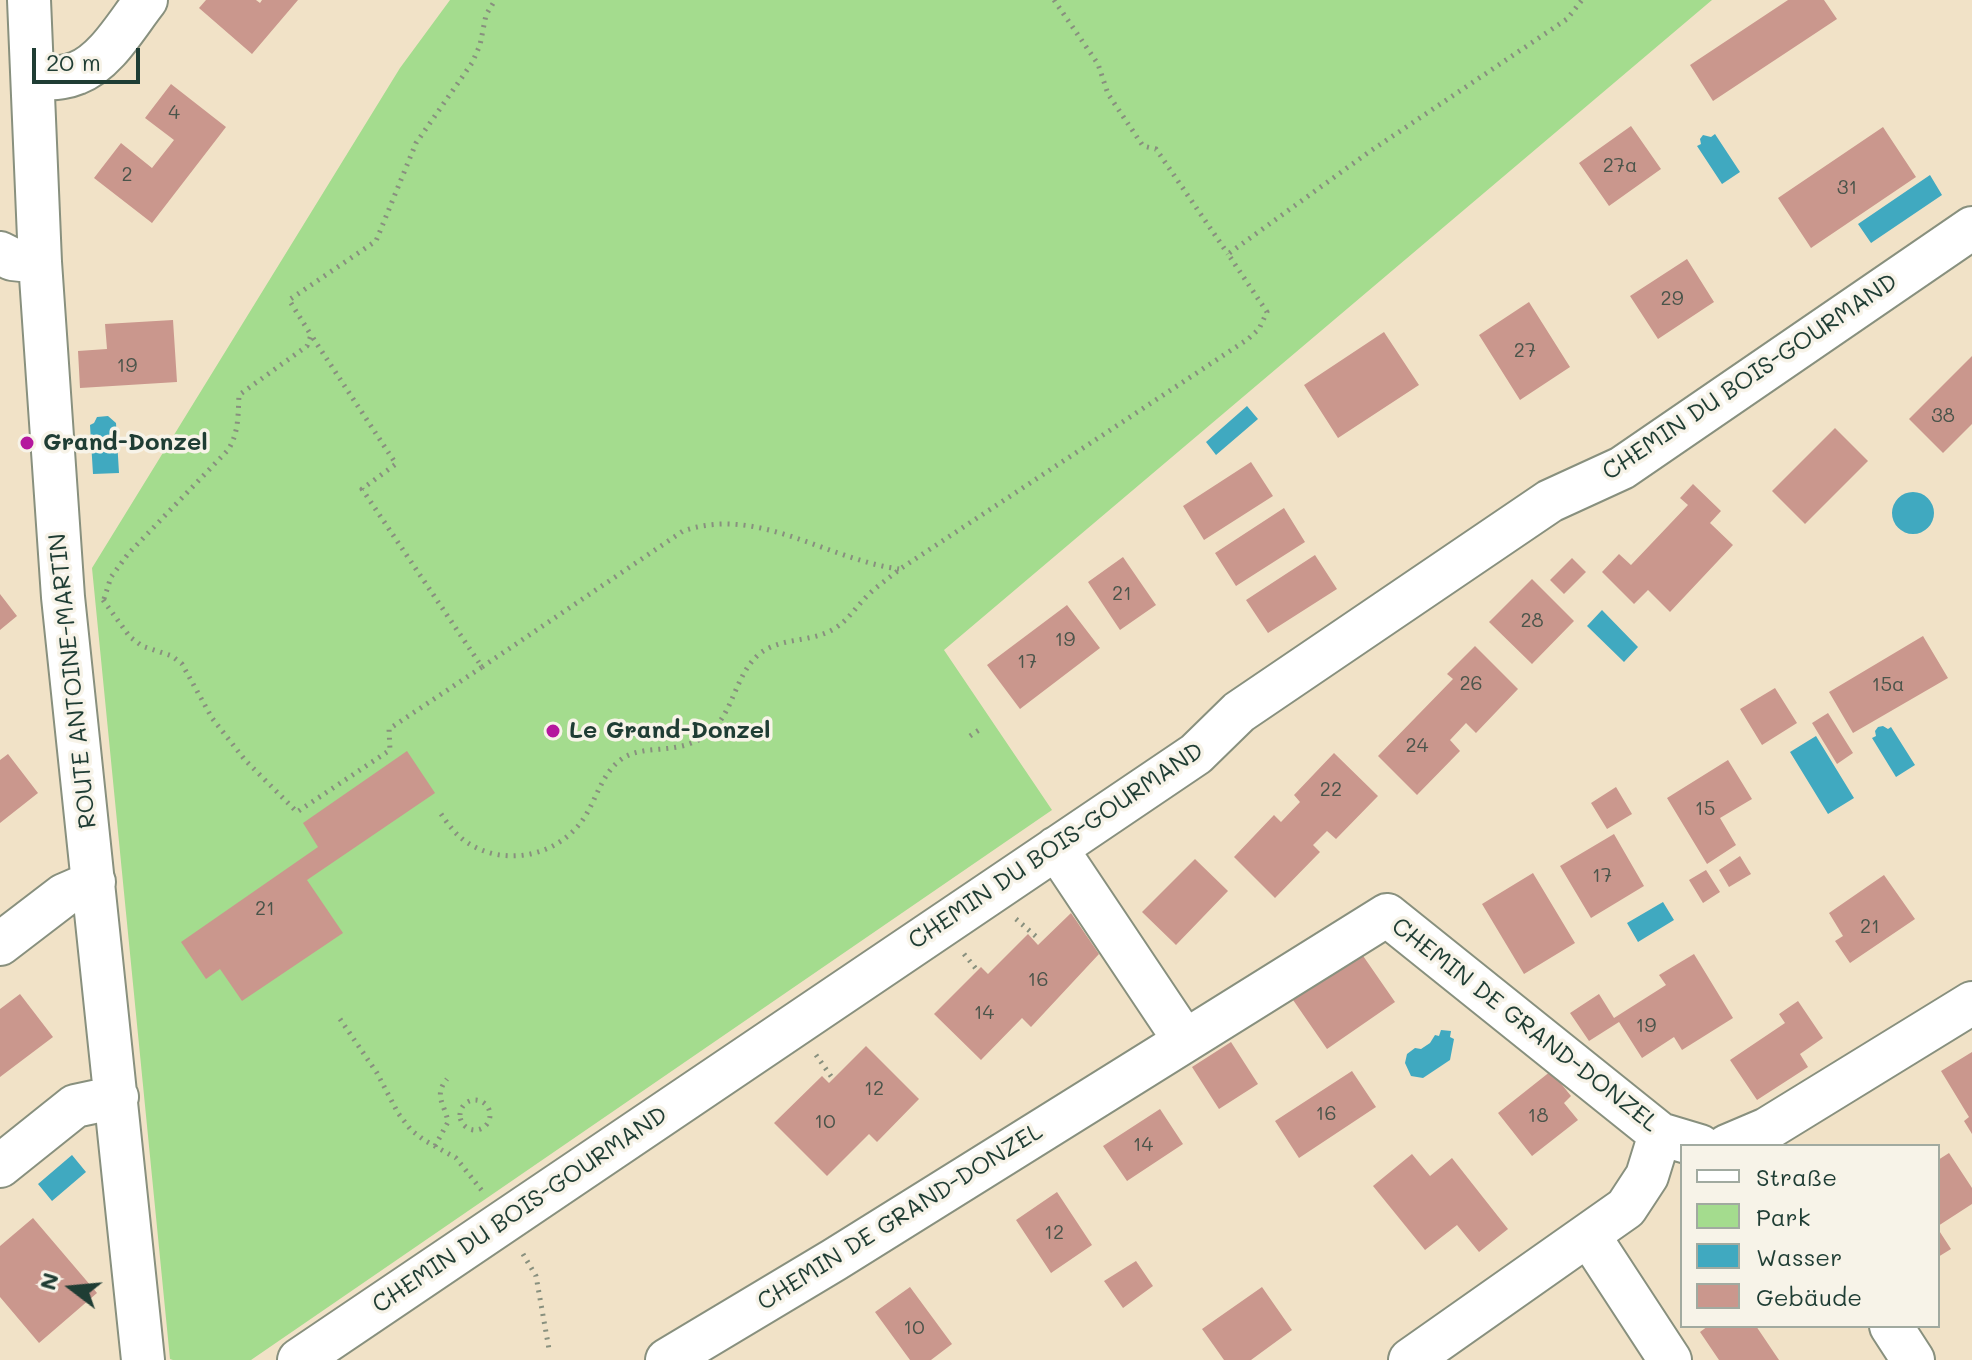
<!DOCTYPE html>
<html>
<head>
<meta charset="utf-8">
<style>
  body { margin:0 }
  #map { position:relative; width:1972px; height:1360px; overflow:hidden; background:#f1e2c7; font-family:Mali,sans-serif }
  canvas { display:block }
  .legend { position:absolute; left:1680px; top:1144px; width:260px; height:184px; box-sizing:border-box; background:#f7f3e8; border:2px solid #a1aaa0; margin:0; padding:10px 14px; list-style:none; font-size:24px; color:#1f3d34 }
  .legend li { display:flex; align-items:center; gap:16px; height:40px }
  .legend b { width:40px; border:2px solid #a1aaa0 }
  .north { position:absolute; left:32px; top:1248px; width:80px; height:80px; -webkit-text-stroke:6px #f7f3e8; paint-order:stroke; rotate:286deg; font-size:22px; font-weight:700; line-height:32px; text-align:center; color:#1f3d34 }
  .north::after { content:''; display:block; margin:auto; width:28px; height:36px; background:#1f3d34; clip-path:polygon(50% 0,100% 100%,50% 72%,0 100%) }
  .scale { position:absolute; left:32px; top:48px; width:108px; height:36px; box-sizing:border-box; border:4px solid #1f3d34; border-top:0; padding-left:10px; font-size:24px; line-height:28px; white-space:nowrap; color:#1f3d34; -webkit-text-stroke:6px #f7f3e8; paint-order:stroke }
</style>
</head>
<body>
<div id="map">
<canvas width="1972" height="1360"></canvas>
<ul class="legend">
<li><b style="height:10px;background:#fff"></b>Straße</li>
<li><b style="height:22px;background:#a4dc8e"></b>Park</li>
<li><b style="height:22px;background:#40a9c0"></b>Wasser</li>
<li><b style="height:22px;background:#ca978d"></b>Gebäude</li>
</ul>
<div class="north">N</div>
<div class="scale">20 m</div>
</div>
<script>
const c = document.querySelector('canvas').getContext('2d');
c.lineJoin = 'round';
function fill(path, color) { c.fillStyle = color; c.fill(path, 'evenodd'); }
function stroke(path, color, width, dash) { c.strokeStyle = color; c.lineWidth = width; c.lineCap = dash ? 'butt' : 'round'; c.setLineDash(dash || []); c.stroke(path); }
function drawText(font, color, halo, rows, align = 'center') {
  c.font = font + ' Mali,sans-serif'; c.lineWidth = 7; c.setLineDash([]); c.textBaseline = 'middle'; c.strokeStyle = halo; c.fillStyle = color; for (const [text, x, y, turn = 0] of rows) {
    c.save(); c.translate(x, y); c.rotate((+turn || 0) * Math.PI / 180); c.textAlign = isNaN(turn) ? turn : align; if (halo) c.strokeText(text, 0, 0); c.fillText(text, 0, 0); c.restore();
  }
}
fill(new Path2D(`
  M450 0H1712L944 650 1052 810 251 1360H173L170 1359 92 568 400 68Z`), '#a4dc8e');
fill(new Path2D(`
  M1715 134 1740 172 1722 184 1697 146 1701 144 1700 139 1703 135 1711 137Z
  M1930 175 1942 195 1871 243 1858 224Z
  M1247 406 1258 419 1216 455 1206 442Z
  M108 416 116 423 119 473 93 474 90 425 94 423 97 417Z
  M1892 513a21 21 0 1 1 42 0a21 21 0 1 1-42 0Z
  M1602 610 1638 647 1624 662 1587 626Z
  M1883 726 1888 729 1891 727 1915 765 1896 777 1872 738 1876 736 1875 731 1878 727Z
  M1816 736 1854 798 1828 814 1790 752Z
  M1663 902 1674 920 1638 942 1627 923Z
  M1441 1030 1451 1031 1450 1037 1454 1039 1450 1060 1423 1078 1411 1076 1405 1063 1407 1054 1415 1048 1421 1049 1430 1043 1435 1035 1439 1036Z
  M72 1155 86 1172 52 1201 38 1184Z`), '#40a9c0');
fill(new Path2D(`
  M206 0H256L260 3 262 0H298L252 54 199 8Z
  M1788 0H1824L1837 19 1713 101 1690 65Z
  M171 84 226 127 152 223 94 178 121 143 152 168 174 140 145 118Z
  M1631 126 1661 169 1609 206 1579 163Z
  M1883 127 1916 177 1811 248 1778 198Z
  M1687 259 1714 302 1658 339 1630 296Z
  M1529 302 1570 367 1520 400 1479 335Z
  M173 320 177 382 80 388 78 351 107 349 105 324Z
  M1384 332 1419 385 1338 438 1304 385Z
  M1972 356V424L1943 453 1909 419Z
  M1835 428 1868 461 1805 524 1772 491Z
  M1251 462 1273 496 1204 540 1183 506Z
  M1693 484 1721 511 1710 523 1733 545 1670 612 1648 590 1634 604 1602 572 1619 554 1631 565 1688 505 1680 498Z
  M1284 508 1305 542 1236 586 1215 553Z
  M1315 555 1337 589 1268 633 1246 600Z
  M1123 557 1156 605 1120 630 1088 582Z
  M1572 558 1586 572 1564 594 1550 580Z
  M1532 579 1574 621 1532 664 1489 622Z
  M0 594 17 616 0 630Z
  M1067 605 1100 648 1020 709 987 665Z
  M1923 636 1948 678 1853 733 1829 692Z
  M1475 646 1518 689 1476 733 1466 723 1450 740 1460 751 1417 795 1378 756 1453 679 1447 674Z
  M1775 688 1797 723 1762 745 1740 709Z
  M1828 713 1853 753 1837 764 1812 723Z
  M407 751 435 793 307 880 343 933 242 1001 220 969 206 979 181 942 318 847 303 823Z
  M1334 753 1378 796 1336 839 1327 831 1313 845 1320 852 1275 898 1234 857 1274 815 1281 822 1300 802 1294 795Z
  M8 754 38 793 0 823V760Z
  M1728 760 1752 799 1720 818 1736 845 1707 864 1667 798Z
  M1616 787 1632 814 1607 829 1591 803Z
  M1614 834 1644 886 1591 918 1560 866Z
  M1740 856 1751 874 1729 887 1719 870Z
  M1195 859 1228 891 1176 945 1142 912Z
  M1706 870 1720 892 1703 903 1689 880Z
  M1533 873 1575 943 1524 974 1482 904Z
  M1884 875 1915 919 1850 963 1835 941 1843 936 1829 913Z
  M1071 913 1099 954 1031 1027 1022 1018 981 1060 934 1014 981 967 988 974 1028 934 1038 945Z
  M1359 950 1395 1002 1327 1049 1291 997Z
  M1694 954 1733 1018 1682 1050 1674 1037 1642 1058 1619 1022 1589 1041 1570 1013 1599 994 1614 1018 1666 985 1659 975Z
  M20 994 53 1037 0 1077V1009Z
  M1798 1001 1823 1038 1800 1054 1808 1067 1757 1100 1730 1060 1785 1023 1779 1014Z
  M1231 1042 1258 1084 1219 1109 1192 1067Z
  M866 1046 919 1099 877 1142 869 1134 827 1176 774 1123 822 1076 829 1083Z
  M1972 1052V1134L1964 1121 1969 1117 1941 1071Z
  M1352 1071 1376 1107 1299 1158 1275 1121Z
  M1551 1071 1571 1096 1564 1103 1578 1120 1532 1156 1498 1113Z
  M1160 1109 1183 1144 1127 1181 1103 1146Z
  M1949 1153 1972 1188V1204L1938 1226V1160Z
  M1412 1154 1430 1176 1452 1158 1508 1229 1479 1252 1457 1225 1425 1250 1373 1186Z
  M1057 1192 1092 1245 1051 1273 1016 1220Z
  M33 1218 97 1293 39 1343 0 1297V1246Z
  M1938 1229 1951 1249 1938 1257Z
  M1136 1261 1153 1286 1123 1308 1104 1281Z
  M910 1287 952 1344 931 1360H910L875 1312Z
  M1262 1287 1292 1330 1251 1360H1224L1202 1329Z
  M1708 1326H1756L1779 1360H1719L1700 1332Z`), '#ca978d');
const minor = new Path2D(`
  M29 0 40 262 63 597 143 1360
  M33 80C48 78 63 79 77 73 106 62 127 24 146 0
  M0 253 12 259 40 262
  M1056 848 1185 1041
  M0 944 64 895 94 882
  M1727 1146 1767 1129 1972 1003
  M0 1166 75 1106 117 1097
  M1589 1236 1670 1360
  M1891 1326 1913 1360
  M299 1360 1196 754 1239 712 1550 501 1622 468 1972 228
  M667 1360 834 1260 1387 915 1660 1134 1700 1146
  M1410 1360 1626 1208 1647 1176 1660 1134`);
stroke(minor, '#88907e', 46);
stroke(new Path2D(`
  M1054 0 1098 64 1108 94 1143 146 1156 149 1228 254
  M104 599 111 577 128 554 228 450C239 433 238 414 239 395L307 346 311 335 289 300 376 241 416 143 472 63 480 45 486 15 495 0
  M103 600 130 637 142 646 172 656 182 664 212 718 245 760 297 812 390 750 389 729 482 667 362 489 396 464 311 335
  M482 667 683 531C758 505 825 559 899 569
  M970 736 982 728
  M441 814C448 824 455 834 465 841 503 868 558 857 584 818 596 800 601 776 619 761 642 742 674 757 705 736 734 716 733 678 758 655 779 637 808 643 832 630 847 622 855 608 867 596 877 586 889 578 900 569L1248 339 1259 329 1267 312 1228 254 1369 152 1567 19 1582 0
  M1016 919 1039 939
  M964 954 977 970
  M340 1019 377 1073 398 1113 411 1130 424 1140 456 1158 483 1192
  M816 1055 833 1079
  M460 1115a15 15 0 1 1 30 0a15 15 0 1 1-30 0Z
  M435 1146 448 1122C445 1104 433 1096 447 1079
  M523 1254 536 1276 549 1349`), '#88907e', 5, [2, 6]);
stroke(minor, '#fff', 42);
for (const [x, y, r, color] of [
  [27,443,8,"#b5179e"],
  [553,731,8,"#b5179e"]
]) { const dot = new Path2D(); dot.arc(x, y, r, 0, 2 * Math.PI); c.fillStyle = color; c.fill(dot); stroke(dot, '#f7f3e8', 3); }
drawText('20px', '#4a544a', null, [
  ["4",174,113],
  ["27a",1620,166],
  ["2",127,175],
  ["31",1847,188],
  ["29",1672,299],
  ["27",1525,351],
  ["19",127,366],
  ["38",1943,416],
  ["21",1122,594],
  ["28",1532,621],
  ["19",1065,640],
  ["17",1027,662],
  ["26",1471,684],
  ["15a",1888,685],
  ["24",1417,746],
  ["22",1331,790],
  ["15",1705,809],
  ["17",1602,876],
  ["21",265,909],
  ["21",1870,927],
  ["16",1038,980],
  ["14",984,1013],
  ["19",1646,1026],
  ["12",874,1089],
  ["16",1326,1114],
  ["18",1538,1116],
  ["10",825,1122],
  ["14",1143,1145],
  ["12",1054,1233],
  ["10",914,1328]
]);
drawText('24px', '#1f3d34', '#f7f3e8', [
  ["CHEMIN DU BOIS-GOURMAND",1750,377,-34],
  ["ROUTE ANTOINE-MARTIN",73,681,-96],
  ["CHEMIN DU BOIS-GOURMAND",1056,846,-34],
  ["CHEMIN DE GRAND-DONZEL",1525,1025,38],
  ["CHEMIN DU BOIS-GOURMAND",520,1210,-34],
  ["CHEMIN DE GRAND-DONZEL",900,1217,-32]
]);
drawText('bold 24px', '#1f3d34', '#f7f3e8', [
  ["Grand-Donzel",43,443],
  ["Le Grand-Donzel",569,731]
], 'left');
</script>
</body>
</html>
